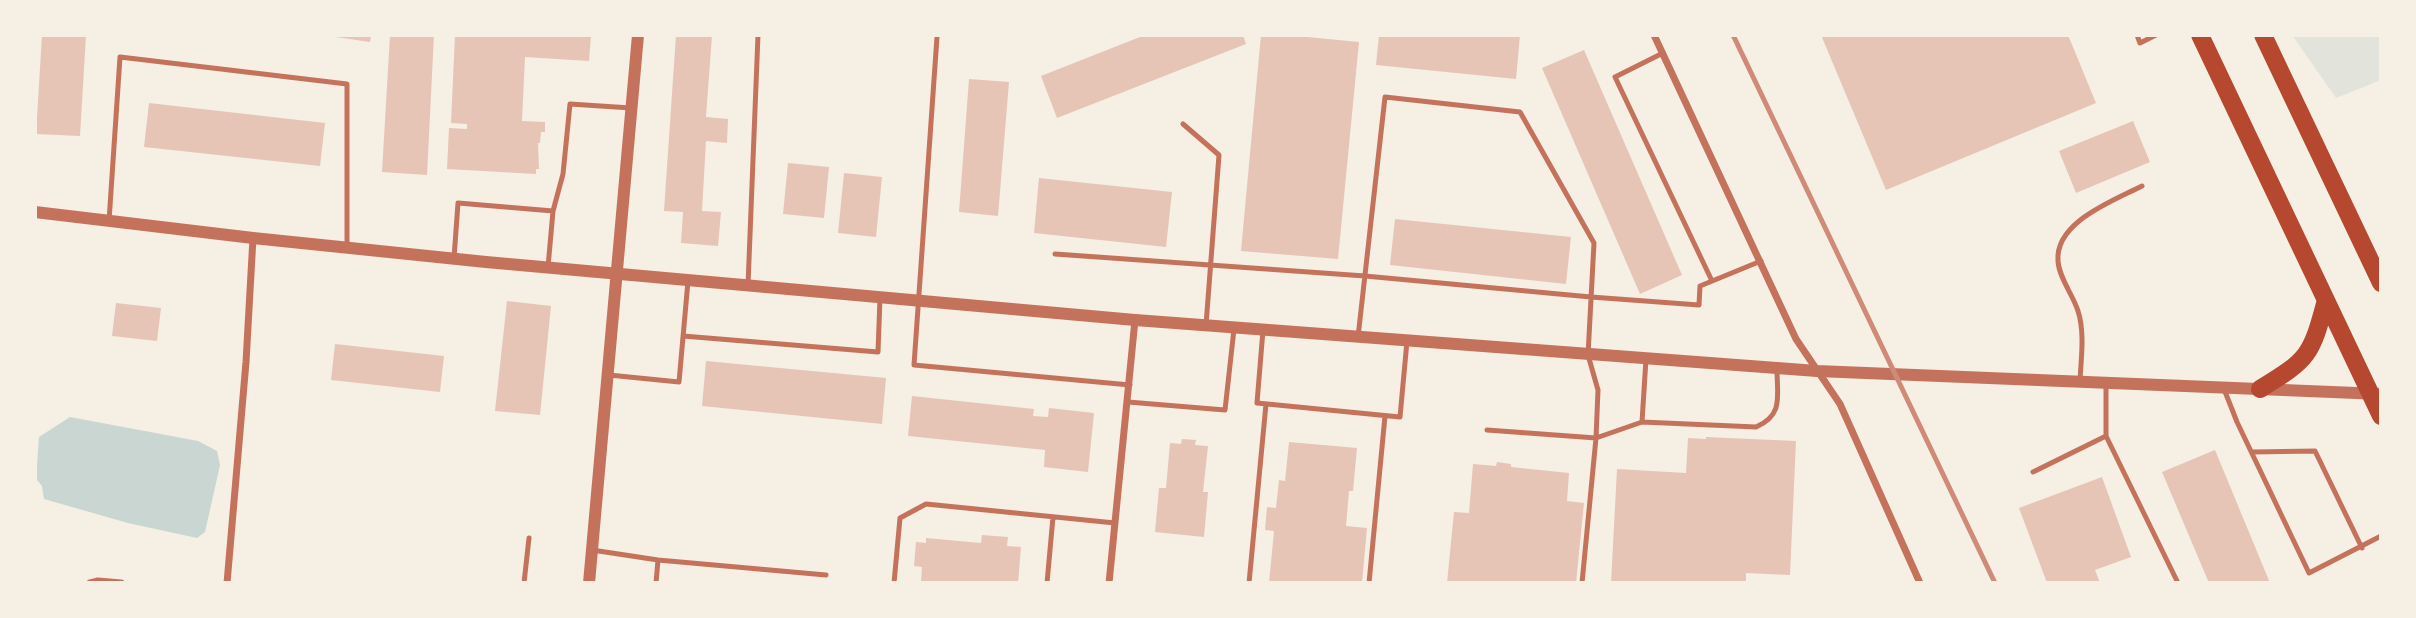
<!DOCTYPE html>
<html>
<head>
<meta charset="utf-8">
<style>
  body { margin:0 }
  #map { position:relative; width:2416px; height:618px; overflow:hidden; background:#f6efe4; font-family:Arial,sans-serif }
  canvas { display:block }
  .frame { position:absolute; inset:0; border:37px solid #f6efe4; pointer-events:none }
</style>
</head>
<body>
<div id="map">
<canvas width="2416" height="618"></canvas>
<div class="frame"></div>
</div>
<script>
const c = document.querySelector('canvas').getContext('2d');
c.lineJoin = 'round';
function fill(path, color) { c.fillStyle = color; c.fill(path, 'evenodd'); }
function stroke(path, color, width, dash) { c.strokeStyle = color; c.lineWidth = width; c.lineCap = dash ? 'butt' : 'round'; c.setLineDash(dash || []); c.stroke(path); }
fill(new Path2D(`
  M2292 35H2381V80L2336 98Z`), '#e2e4dc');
fill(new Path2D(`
  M70 417 198 441 217 451 220 465 205 532 197 538 128 523 44 499 42 486 36 479 39 437Z`), '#c9d6d2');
fill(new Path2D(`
  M42 35H86L80 136 36 134Z
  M322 35H371L370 42Z
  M390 35H434L427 175 382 172Z
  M455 35H591L589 61 525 57 522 121 545 122V132H541L540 143H538L539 169H536V174L447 169 449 128 467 129V124L451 123Z
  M676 35H712L706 117 728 119 727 143 706 141 702 211 721 212 718 246 681 243 683 212 664 211Z
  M1145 35H1243L1246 44 1057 118 1041 76Z
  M1261 35H1287L1359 42 1338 259 1241 251Z
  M1379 35H1520L1516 79 1376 65Z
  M1821 35H2068L2096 103 1886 190Z
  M1584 50 1682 275 1640 294 1542 68Z
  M969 79 1009 82 998 216 959 212Z
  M149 103 325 123 320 166 144 147Z
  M2133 121 2150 162 2076 193 2059 151Z
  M788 163 829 167 824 218 783 214Z
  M844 173 882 177 876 237 838 233Z
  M1039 178 1172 192 1166 247 1034 233Z
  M1395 219 1571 237 1566 284 1390 265Z
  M507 301 551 306 540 415 495 411Z
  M116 303 161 308 157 341 112 336Z
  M335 344 444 356 440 392 331 380Z
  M706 361 886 378 882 424 702 406Z
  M912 396 1034 409 1033 416 1048 417 1049 408 1094 413 1088 472 1044 467 1045 450 908 436Z
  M1706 437 1796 441 1790 575 1746 573V583H1611L1617 469 1686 473 1688 438 1706 439Z
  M1182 439 1196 440 1195 445 1208 446 1203 492H1208L1204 537 1155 532 1159 488H1166L1170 443 1181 444Z
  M1289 442 1357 448 1353 491H1349L1346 526 1367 528 1362 583H1269L1274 531 1265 530 1267 507 1276 508 1279 480 1285 481Z
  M2215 450 2270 583H2209L2162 472Z
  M1497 462 1511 464V467L1569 473 1567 501 1584 503 1576 583H1447L1454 512 1469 513 1473 464 1496 466Z
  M2102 477 2131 557 2095 570 2100 583H2047L2019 508Z
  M982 535 1008 537 1007 546 1021 547 1018 583H921L922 567 914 566 916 542 926 543V538L981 543Z`), '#e6c5b7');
stroke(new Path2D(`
  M2137 35 2140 43 2156 35
  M937 37 914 365 1130 385
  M1663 53 1615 77 1712 281
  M1183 124 1219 155 1206 325
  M553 211 563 174 570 104 631 108
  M109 221 120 57 347 84V248
  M1055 254 1365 276 1591 297 1699 305 1700 286 1761 261
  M454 258 458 203 553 211 548 267
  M748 285 758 35
  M1263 330 1257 403 1400 417 1407 341
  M683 336 878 352 880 298
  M1358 337 1385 97 1520 112 1594 243 1588 355 1598 390 1596 438 1487 430
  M1646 359 1642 422 1756 427C1784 415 1777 396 1777 369
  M609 375 679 382 688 281
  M2080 381C2081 358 2085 333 2078 311 2073 295 2059 278 2058 261 2055 222 2113 201 2142 186
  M2224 389 2237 422 2309 573 2381 536
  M1128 402 1225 410 1234 329
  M2106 436 2178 583
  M2252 452 2315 451 2362 548
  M2033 472 2106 436V382
  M592 550 658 560 656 583
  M658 560 826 575
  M524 583 529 538
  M894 583 900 518 926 504 1115 523
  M1047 583 1053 517
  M1249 583 1266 404
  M1369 583 1385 416
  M1582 583 1596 438 1642 422`), '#c5725c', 5);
stroke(new Path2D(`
  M1654 35 1796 339 1840 404 1920 583
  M90 583 98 581 121 583
  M227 583 246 362 253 238
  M1109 583 1135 320`), '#c5725c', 7);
stroke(new Path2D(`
  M35 212 253 238 486 262 1135 320 1817 371 2381 394
  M589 583 638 35`), '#c5725c', 12);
stroke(new Path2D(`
  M2200 35 2381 416
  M2263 35 2381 283
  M2260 389C2309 359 2311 356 2326 300`), '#b5482f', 18);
stroke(new Path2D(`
  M1733 35 1995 583`), '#cf8b77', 5);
</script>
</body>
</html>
